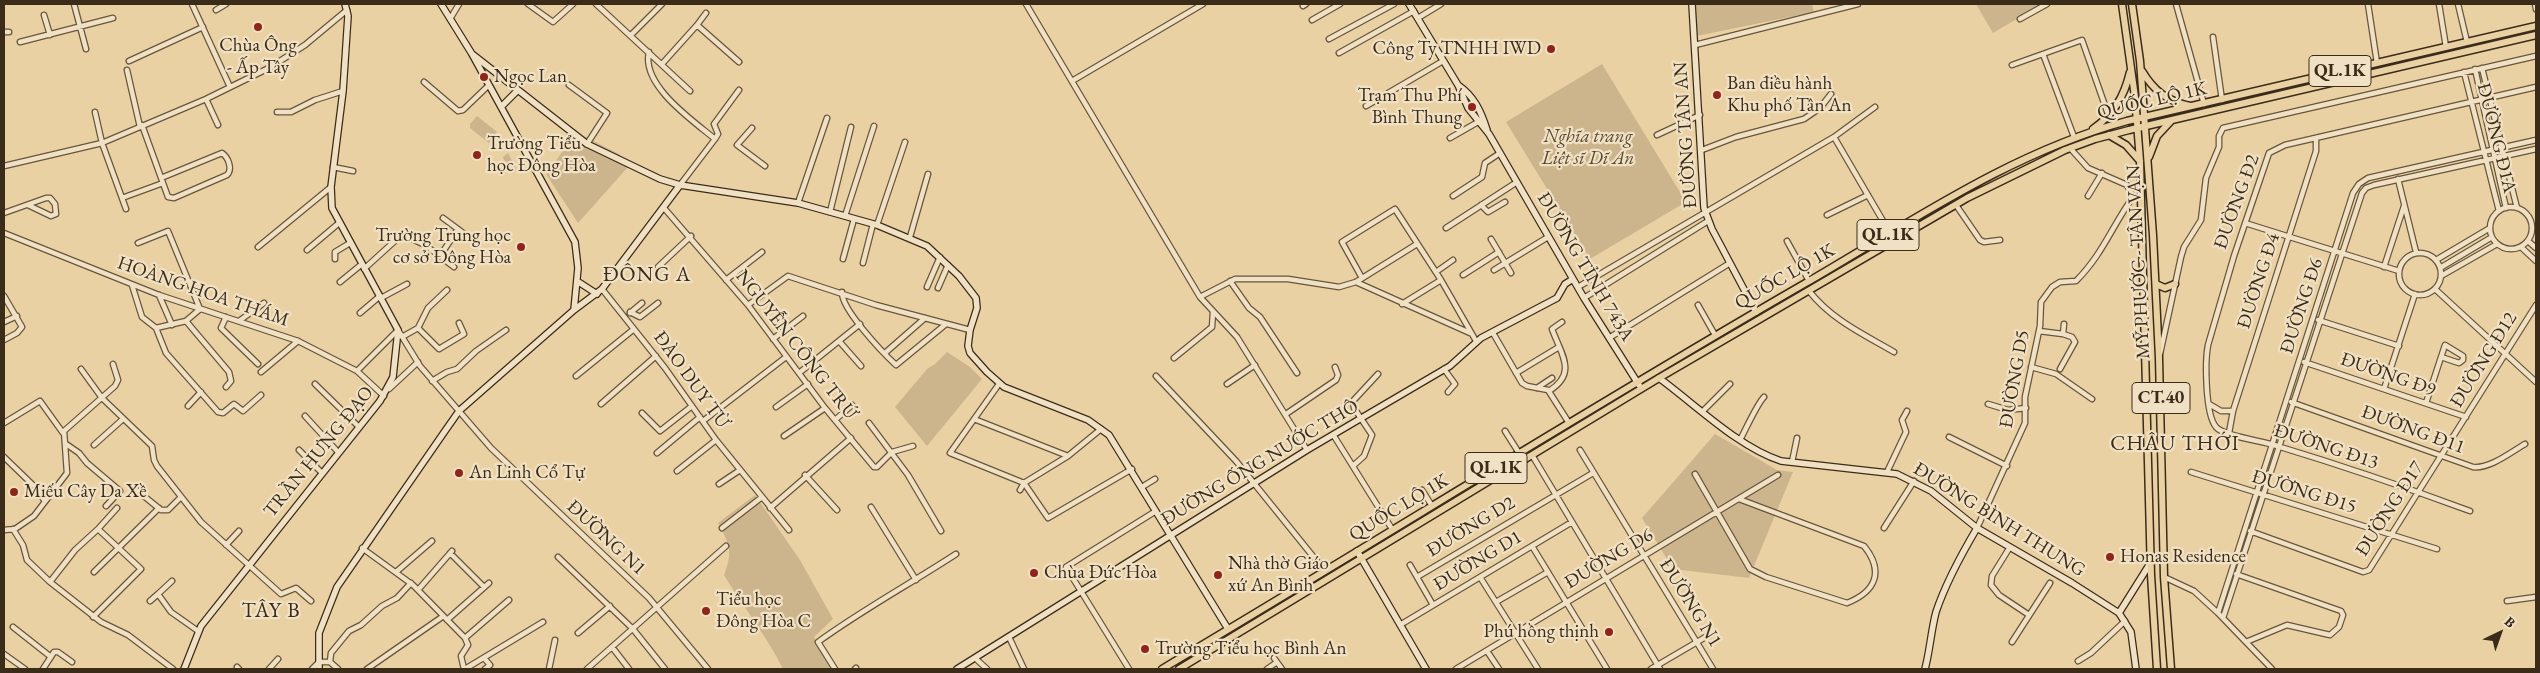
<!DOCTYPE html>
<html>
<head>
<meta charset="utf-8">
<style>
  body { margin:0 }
  #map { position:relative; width:2540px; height:673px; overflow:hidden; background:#ead1a4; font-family:"EB Garamond",serif }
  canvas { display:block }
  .frame { position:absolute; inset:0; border:5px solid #3b2c1a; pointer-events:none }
  .north { position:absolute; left:2475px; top:608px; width:50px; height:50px; -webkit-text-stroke:4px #f1e1c4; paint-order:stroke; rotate:42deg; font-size:14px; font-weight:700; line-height:20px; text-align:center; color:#3b2c1a }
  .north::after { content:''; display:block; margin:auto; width:18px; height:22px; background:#3b2c1a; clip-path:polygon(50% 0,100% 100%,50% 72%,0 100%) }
</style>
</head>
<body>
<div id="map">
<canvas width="2540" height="673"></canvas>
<div class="frame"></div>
<div class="north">B</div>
</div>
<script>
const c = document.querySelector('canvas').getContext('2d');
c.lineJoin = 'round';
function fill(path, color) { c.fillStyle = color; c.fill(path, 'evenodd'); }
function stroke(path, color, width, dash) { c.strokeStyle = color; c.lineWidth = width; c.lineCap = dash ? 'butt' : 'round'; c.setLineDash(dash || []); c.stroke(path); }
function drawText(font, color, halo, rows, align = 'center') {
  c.font = font + ' "EB Garamond",serif'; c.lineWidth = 4.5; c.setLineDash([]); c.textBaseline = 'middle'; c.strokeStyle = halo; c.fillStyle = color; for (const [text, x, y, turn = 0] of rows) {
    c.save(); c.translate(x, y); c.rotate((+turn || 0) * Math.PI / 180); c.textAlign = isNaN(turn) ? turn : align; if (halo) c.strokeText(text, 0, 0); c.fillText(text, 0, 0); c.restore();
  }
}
fill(new Path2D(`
  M1689 4H1812L1814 12 1692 37Z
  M1976 4H2042L1993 33Z
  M1602 64 1686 202 1590 259 1506 122Z
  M477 116 497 132 489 143 470 128V124Z
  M578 133 619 154 628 167 578 223 546 174C559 160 564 144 578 133Z
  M508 153 518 172V173L504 160 503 157Z
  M947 352 970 367 982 379 927 446 895 407 927 369 935 364Z
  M1715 434 1777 470 1793 472 1749 578 1673 569 1642 518Z
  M755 495 800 560 833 619 814 637 833 669H783C767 636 743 607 724 575 733 551 730 545 718 523Z`), '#ccb58d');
const street = new Path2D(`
  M74 4 86 49
  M192 4 230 87
  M528 4 553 22 573 4
  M596 4 690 91
  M1026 4 1200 297 1237 337 1307 450
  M2176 4 2204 104
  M2368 4 2377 63
  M2439 4 2446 47
  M2458 4 2467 42
  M2535 4 2536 9
  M1303 6 1306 4
  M216 10 226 4
  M44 15 50 35
  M1418 18 1441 4
  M450 19 459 4
  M2020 19 2047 4
  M1312 20 1340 4
  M697 25 706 13
  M4 32H9
  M631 35 662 4
  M2213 37 2222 100
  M1329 39 1394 4
  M20 42 113 18
  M1695 45 1858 4
  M649 52C641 85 692 120 715 139
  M1339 53 1414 11
  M2043 54 2074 137
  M129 61 203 27
  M662 64 697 25 739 62
  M2012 65 2082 40 2109 117
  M2482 68 2517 208
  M2475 69 2506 208
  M127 70 140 127
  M2464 72 2499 211
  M1072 81 1203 4
  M424 82 458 111 463 110 489 85
  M569 85 607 113 587 144
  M206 99 218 125
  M1366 106 1443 61
  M95 112 102 143 126 209
  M277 112H291L315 100 343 91
  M142 125 168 197 174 198 227 175C233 169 228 157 222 153L161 178
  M752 128 737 145 765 166
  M1657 135 1700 115
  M1834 137 1890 233
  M1450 138 1478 122
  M1702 150 1736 137 1804 119 1820 108 1831 94
  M4 166 102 143 206 99 269 68 305 45 347 10
  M333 167 353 171
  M2398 179 2416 252
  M680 185 715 139 718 134 714 124 739 90
  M1453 196 1482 177 1485 163 1500 153
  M2088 196 2102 173
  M122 198 163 183
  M798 203 827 118
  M1481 205 1488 212 1505 202
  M1956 205 1980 240 1984 242 2000 240
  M2490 228a21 21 0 1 1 42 0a21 21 0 1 1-42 0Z
  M664 208 748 305 825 408 874 467H877L892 452 913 446
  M830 212 851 127
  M4 213 46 198H50L55 204 56 214 51 216 28 205
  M1827 215 1868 195
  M845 216 874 126
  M443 218 474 241
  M2245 223 2399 271
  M877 225 905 142
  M1446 228 1517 182
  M4 233 159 295 298 341 357 371 384 396
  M910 237 928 174
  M1491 239 1511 273
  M1787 241 1809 281
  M2528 241 2536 248
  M138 243 168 231 200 309 186 321 156 328
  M258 247 331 187
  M2521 247 2536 261
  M307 250 339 223
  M2399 274a21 21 0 1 1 42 0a21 21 0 1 1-42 0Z
  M440 256 458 229
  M335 259V252L350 243
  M843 259 854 219
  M2436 260 2490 228
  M863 263 873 224
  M658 267 691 236
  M2384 267 2404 206
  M2440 268 2492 237
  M364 269 397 239 406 236 425 245 454 267
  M1494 270 1548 237
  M1436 272 1453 260
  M1463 275 1499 252
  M2441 276 2497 244
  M1362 278 1342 242 1395 209 1441 280 1476 341
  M726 280 762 252
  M1230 281 1249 308 1260 317 1297 373
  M340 282 362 264
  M1356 282 1470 333
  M132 285 142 317 156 328 166 353 218 412 223 413 234 404 243 411 261 395
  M927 287 940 257
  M1578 287 1834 137 1875 107
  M938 288 948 265
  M602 289 665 368 716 440 789 530
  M2435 289 2536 382
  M1809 291C1832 320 1863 334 1894 352
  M842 292C841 309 883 353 896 365L946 324
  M159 295 172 325
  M4 296 22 327 17 333 4 340
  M1200 297 1235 279H1288L1339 287 1356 282 1417 244
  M381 298 407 284
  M1584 298 1708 221
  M1402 304 1441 280
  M748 305 788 276 876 305 970 330
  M1698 305 1715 335
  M630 312 640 317 658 303
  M360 313 380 296
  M630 313 642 303
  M226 317 221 328 258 364
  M2318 320 2399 346
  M186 321 229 372 231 381 226 387
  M239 321 264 303
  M4 322 17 316
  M418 328 439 349 464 334 459 323
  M2039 331 2063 334 2064 324
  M1493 333 1522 383 1527 386 1548 390 1569 423
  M402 337 418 328 428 308 447 290
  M1609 338 1730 263
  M773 339 803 316
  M839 341 861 366
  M885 353 925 318
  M2160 354 2181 257 2184 247 2201 220 2206 178 2219 147V136L2223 128 2536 56
  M1174 358 1212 327 1213 312
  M2304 362 2466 417
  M2031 367 2056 374 2092 399
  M81 369 102 398 152 446 154 460 157 466 201 522 281 594 296 588 311 601
  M1444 369 1455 384 1448 392
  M2060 369 2075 342 2072 337 2063 334
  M357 371 398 330 420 366 491 448 649 598 708 669
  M261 372 298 341
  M799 373 860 324
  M1516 373 1559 347
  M576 376 634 329
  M1156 376 1236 461 1324 570
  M432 381 447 372 457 369 476 351 506 330
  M315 384 359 427
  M999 384 950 453 1024 483 1048 518 1132 469
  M1227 384 1255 365
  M1537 388 1552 378
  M389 389 418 362
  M2384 389 2415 294
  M1549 391C1578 373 1561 354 1552 329L1562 322
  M2291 402 2473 467C2490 469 2511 452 2525 444
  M2426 403 2445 345 2463 356V360L2459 363 2441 357
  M601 404 656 356
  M1988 404 2008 410 2026 408
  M2209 404 2221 411H2233
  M188 406 201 392
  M776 407 808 384
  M1703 411 1730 384
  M642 413 660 431 692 406
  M1286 414 1336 380 1338 375 1335 367
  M305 416 338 452
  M974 419 1068 456
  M835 420 852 405
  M703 421 786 357
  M4 423 40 401 63 433
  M869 423 908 475 941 531
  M1505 431 1519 453
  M2229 433 2233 411 2316 151V138
  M784 436 825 408
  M1334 436 1392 529
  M1949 437 2007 466
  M1740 440C1746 429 1757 404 1764 397
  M66 444 79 453 87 463 120 491 106 506
  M94 445 123 419
  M299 450 322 473
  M1580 450 1713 669
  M657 453 700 417
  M1532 455 1660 669
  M4 457 35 487 44 500
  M1792 462 1797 438
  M1353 466 1364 456 1372 435 1354 408 1353 401 1378 374
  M677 471 716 440
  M1887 472 1906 432 1902 420 1907 411
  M2191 472 2437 549
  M1695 474 1750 569 1766 577 1847 603C1875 592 1885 572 1864 546L1739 499
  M805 475 837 510
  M719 484 740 470
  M1142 487 1155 479
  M134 488 161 510H168L181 497
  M1020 490 1024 483 1068 456 1101 429
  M1422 490 1432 506
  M871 507 916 580
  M770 508 851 438
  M2470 511C2405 487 2340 465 2274 445 2262 441 2223 436 2216 427 2205 414 2205 361 2208 345L2234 256 2269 153 2285 145 2536 87
  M722 528 762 497
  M1884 528 1914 481
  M1977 528 2025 423V397L2040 326 2041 302 2052 287 2060 282 2076 281C2103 254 2112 226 2133 197L2127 185 2088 168 2070 148
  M13 529 23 545 27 560 50 582 101 622 128 635 173 669
  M98 529 117 508
  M4 530 15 529 34 516 67 473 64 431 115 386 118 380 113 364
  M2250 531 2363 572 2369 570 2536 305
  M226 545 239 531
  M1532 546 1607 669
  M2010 547 1992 576 1991 585 1999 595 2029 615
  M362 548 413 585 465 638 468 645 461 656 464 669
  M450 553 484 587
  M558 557 633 629 665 669
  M1410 565 1433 605
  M94 572 159 508
  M396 572 432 541
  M2236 574 2341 611 2343 615 2339 627 2330 635 2287 625 2246 642
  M1417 577 1593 473
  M1480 577 1538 669
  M2164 577 2194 591 2218 613 2272 669
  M172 581 158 594 171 612 198 631
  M50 582 75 550 98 529 141 569 93 617
  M418 590 452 551
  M150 601 158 594
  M2507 601 2536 597
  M1496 602 1548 572
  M2218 613 2353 193 2359 184 2368 178 2536 140
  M2223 618 2362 193 2366 188 2374 185 2536 149
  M447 620 489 583
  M1400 625 1572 522
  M13 627 51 657
  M578 633 610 606
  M1009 637 1024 669
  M465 638 509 600
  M2012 642 2050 583
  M612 647 629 669
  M1487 651 1499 669
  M4 654 25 669
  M484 658 490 665 485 669
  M975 658 987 669
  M1274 658 1282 669
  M2078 661 2091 653 2125 621
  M330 662 331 653 349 631 361 625 382 606 397 598 411 583
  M237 667 239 669
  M43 669 54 652H58L72 662
  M269 669 278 659
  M312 669 319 662H330L338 669
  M367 669 442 617
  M465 669 543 622
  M549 669 555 640
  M587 669 726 546
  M835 669 818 642C862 610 910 584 956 554
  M855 669 856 668
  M1129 669 1066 567 1156 511
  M1267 669 1277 662
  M1456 669 1778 475
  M1651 669 1709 635`);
const secondary = new Path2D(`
  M1409 4 1458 85 1468 108 1489 134 1584 298 1639 385
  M1692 4 1704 208 1712 229 1756 312
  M472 54 587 144 660 179 680 185 798 203 877 225 927 246 959 276 976 298 977 308 970 330 968 346 970 353 987 372 1004 387 1088 420 1109 435 1228 629
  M1458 85C1474 96 1481 111 1487 130
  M501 107 518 90
  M577 281 597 294
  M574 310 602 289 680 185
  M1659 378C1696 405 1738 447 1781 461L1897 474 1931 491 1977 528 2072 583 2119 613 2131 632 2136 669
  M1357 551 1426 669
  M2119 613 2151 562
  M184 669 201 626 380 401 393 377 398 330 332 208 331 187 343 91 348 16 345 4
  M319 669V633L337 587 445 431 459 411 574 310 578 268 575 242 472 54 441 4
  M957 669 1307 450 1450 366 1481 338 1557 298 1565 284 1573 279
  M1925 669C1930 650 1931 631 1936 612 1946 582 1961 555 1977 528`);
const primary = new Path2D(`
  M2122 4 2135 97 2140 161 2151 575 2157 669
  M2132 4 2140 61 2153 235 2159 358 2164 577 2171 669
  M2142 71C2154 91 2167 101 2190 106
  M2093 129C2114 114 2124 97 2130 72
  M2109 135 2126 145 2140 161
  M2149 157 2157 136 2171 121
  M2156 284 2165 288 2175 284
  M1162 669C1376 542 1587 409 1804 284 1908 224 2009 153 2127 121L2536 26
  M1179 669 1659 378 1967 198 2065 150 2095 139 2129 130 2536 35`);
stroke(street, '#67553c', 7);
stroke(secondary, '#3b2c1a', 8);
stroke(primary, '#3b2c1a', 9);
stroke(street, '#f1e1c4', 4.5);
stroke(secondary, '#f1e1c4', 5.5);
stroke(primary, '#ead1a4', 6);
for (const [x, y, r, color] of [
  [258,27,5,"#8f2418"],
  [1551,49,5,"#8f2418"],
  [484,77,5,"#8f2418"],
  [1717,95,5,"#8f2418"],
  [1472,107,5,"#8f2418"],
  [477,155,5,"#8f2418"],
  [521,247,5,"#8f2418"],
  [459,473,5,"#8f2418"],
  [14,492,5,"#8f2418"],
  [2110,557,5,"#8f2418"],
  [1034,573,5,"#8f2418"],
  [1218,575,5,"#8f2418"],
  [706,611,5,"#8f2418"],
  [1609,632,5,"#8f2418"],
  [1145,649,5,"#8f2418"]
]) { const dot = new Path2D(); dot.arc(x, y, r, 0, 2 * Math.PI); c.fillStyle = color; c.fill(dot); stroke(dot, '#f1e1c4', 2); }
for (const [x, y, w] of [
  [2340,71,62],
  [1888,235,62],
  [2161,398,58],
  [1496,468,62]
]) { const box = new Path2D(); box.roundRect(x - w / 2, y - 15.5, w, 31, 4); c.fillStyle = '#f1e1c4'; c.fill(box); stroke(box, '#3b2c1a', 1); }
drawText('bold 18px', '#3b2c1a', null, [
  ["QL.1K",2340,71],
  ["QL.1K",1888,235],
  ["CT.40",2161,398],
  ["QL.1K",1496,468]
]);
drawText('19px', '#3b2c1a', '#f1e1c4', [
  ["Chùa Ông",258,46,"center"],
  ["- Ấp Tây",258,68,"center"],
  ["Công Ty TNHH IWD",1541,49,"right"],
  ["Ngọc Lan",494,77],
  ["Ban điều hành",1727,84],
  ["Khu phố Tân An",1727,106],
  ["Trạm Thu Phí",1462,96,"right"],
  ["Bình Thung",1462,118,"right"],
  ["Trường Tiểu",487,144],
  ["học Đông Hòa",487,166],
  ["Trường Trung học",511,236,"right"],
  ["cơ sở Đông Hòa",511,258,"right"],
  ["An Linh Cổ Tự",469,473],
  ["Miếu Cây Da Xề",24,492],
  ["Honas Residence",2120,557],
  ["Nhà thờ Giáo",1228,564],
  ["xứ An Bình",1228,586],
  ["Chùa Đức Hòa",1044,573],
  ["Tiểu học",716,600],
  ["Đông Hòa C",716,622],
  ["Phú hồng thịnh",1599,632,"right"],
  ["Trường Tiểu học Bình An",1155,649]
], 'left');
drawText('19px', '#3b2c1a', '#f1e1c4', [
  ["QUỐC LỘ 1K",2152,101,-13],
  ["ĐƯỜNG TÂN AN",1686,135,-94],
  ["ĐƯỜNG Đ1A",2496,138,76],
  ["ĐƯỜNG Đ2",2237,202,-70],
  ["MỸ PHƯỚC - TÂN VẠN",2139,262,-93],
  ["ĐƯỜNG TỈNH 743A",1585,267,59],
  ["QUỐC LỘ 1K",1785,277,-30],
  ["ĐƯỜNG Đ4",2259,281,-72],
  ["HOÀNG HOA THÁM",203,292,19],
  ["ĐƯỜNG Đ6",2302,306,-72],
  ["NGUYỄN CÔNG TRỨ",796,345,52],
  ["ĐƯỜNG Đ12",2484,360,-58],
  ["ĐƯỜNG Đ9",2388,375,19],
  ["ĐƯỜNG D5",2015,379,-80],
  ["ĐÀO DUY TỪ",691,380,54],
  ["ĐƯỜNG Đ11",2413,430,20],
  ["ĐƯỜNG Đ13",2326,447,18],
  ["TRẦN HƯNG ĐẠO",319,452,-51],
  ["ĐƯỜNG ỐNG NƯỚC THÔ",1260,463,-31],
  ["ĐƯỜNG Đ15",2304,492,17],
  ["QUỐC LỘ 1K",1399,508,-31],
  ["ĐƯỜNG Đ17",2390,509,-57],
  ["ĐƯỜNG BÌNH THUNG",1999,520,32],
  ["ĐƯỜNG D2",1471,527,-31],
  ["ĐƯỜNG N1",606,538,43],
  ["ĐƯỜNG D6",1609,559,-31],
  ["ĐƯỜNG D1",1478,561,-31],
  ["ĐƯỜNG N1",1690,603,58]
]);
drawText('italic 19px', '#584731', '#f1e1c4', [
  ["Nghĩa trang",1588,137],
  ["Liệt sĩ Dĩ An",1588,159]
]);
c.letterSpacing = '1px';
drawText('21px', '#3b2c1a', '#f1e1c4', [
  ["ĐÔNG A",647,275],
  ["CHÂU THỚI",2175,444],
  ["TÂY B",271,611]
]);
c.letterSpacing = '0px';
</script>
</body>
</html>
